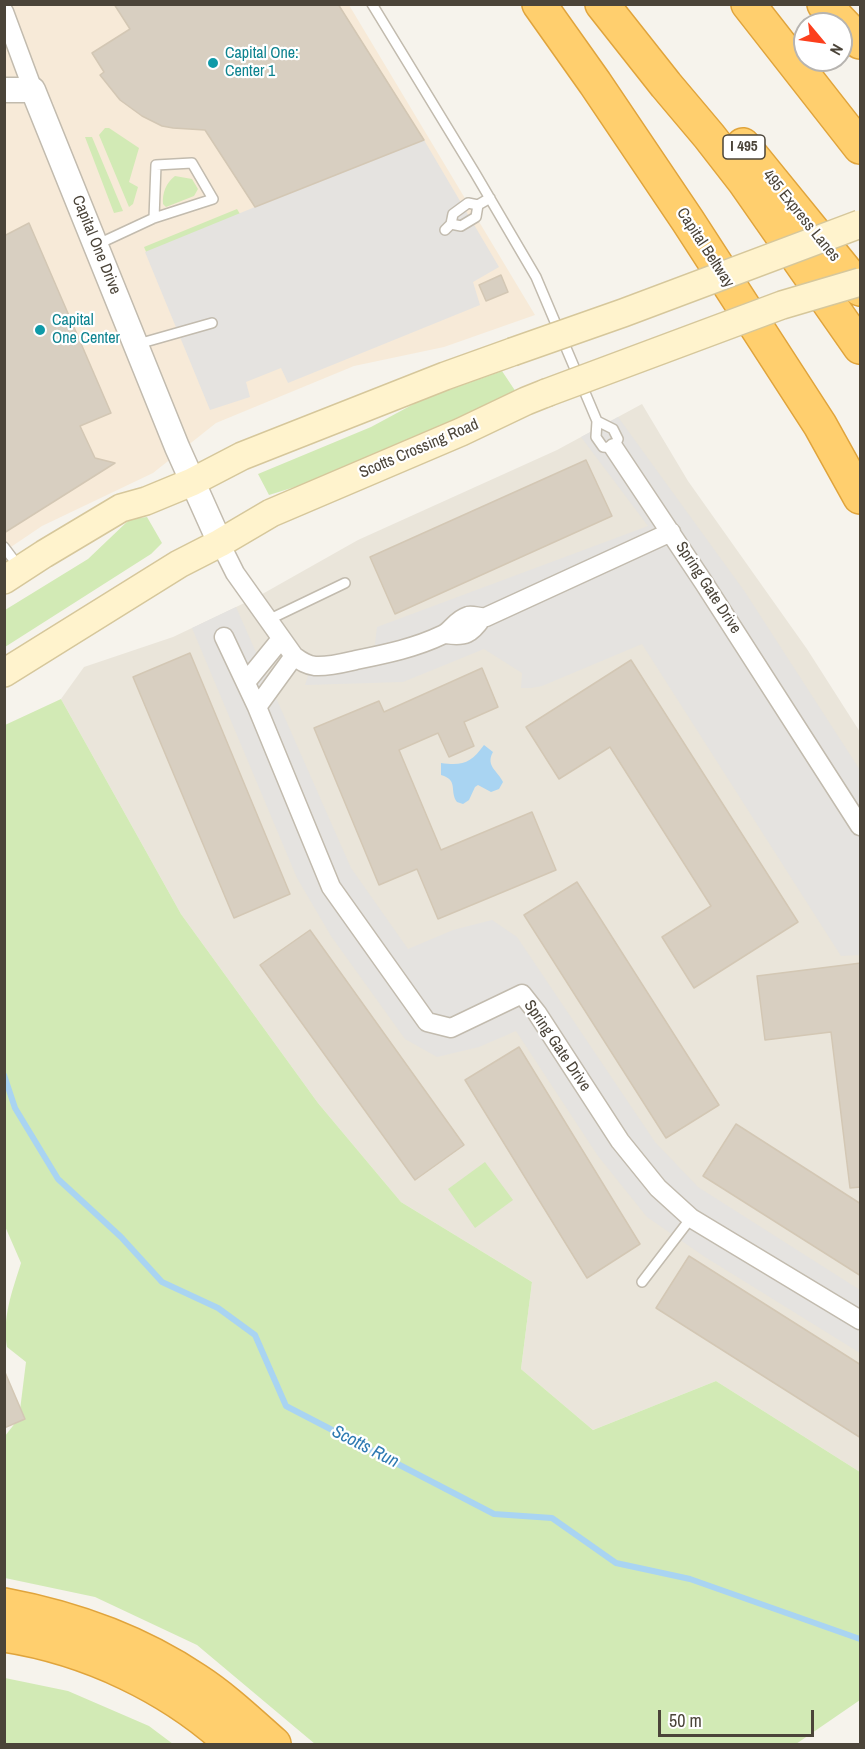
<!DOCTYPE html>
<html>
<head>
<meta charset="utf-8">
<style>
  body { margin:0 }
  #map { position:relative; width:865px; height:1749px; overflow:hidden; background:#f6f3ec; font-family:"Archivo Narrow",sans-serif }
  canvas { display:block }
  .frame { position:absolute; inset:0; border:6px solid #4b4439; pointer-events:none }
  .north { position:absolute; left:793px; top:12px; width:60px; height:60px; box-sizing:border-box; background:#fff; border:2px solid #b7b4b0; border-radius:50%; rotate:119deg; font-size:16px; font-weight:700; line-height:24px; text-align:center; color:#4b4439 }
  .north::after { content:''; display:block; margin:auto; width:21px; height:27px; background:#fc3f1d; clip-path:polygon(50% 0,100% 100%,50% 72%,0 100%) }
  .scale { position:absolute; left:658px; top:1710px; width:156px; height:27px; box-sizing:border-box; border:3px solid #4b4439; border-top:0; padding-left:8px; font-size:18px; line-height:21px; white-space:nowrap; color:#4b4439; -webkit-text-stroke:4px #fff; paint-order:stroke }
</style>
</head>
<body>
<div id="map">
<canvas width="865" height="1749"></canvas>
<div class="frame"></div>
<div class="north">N</div>
<div class="scale">50 m</div>
</div>
<script>
const c = document.querySelector('canvas').getContext('2d');
c.lineJoin = 'round';
function fill(path, color) { c.fillStyle = color; c.fill(path, 'evenodd'); }
function stroke(path, color, width, dash) { c.strokeStyle = color; c.lineWidth = width; c.lineCap = dash ? 'butt' : 'round'; c.setLineDash(dash || []); c.stroke(path); }
function drawText(font, color, halo, rows, align = 'center') {
  c.font = font + ' "Archivo Narrow",sans-serif'; c.lineWidth = 4.5; c.setLineDash([]); c.textBaseline = 'middle'; c.strokeStyle = halo; c.fillStyle = color; for (const [text, x, y, turn = 0] of rows) {
    c.save(); c.translate(x, y); c.rotate((+turn || 0) * Math.PI / 180); c.textAlign = isNaN(turn) ? turn : align; if (halo) c.strokeText(text, 0, 0); c.fillText(text, 0, 0); c.restore();
  }
}
fill(new Path2D(`
  M642 404 688 481 807 649 860 732V1472L716 1381 593 1430 521 1369 532 1282 401 1202 318 1103 181 914 61 699 84 667 173 637 192 628 257 597 358 540 557 450Z`), '#eae5da');
fill(new Path2D(`
  M5 5H349L535 315 444 347 354 366 216 423 153 473 42 526 5 551Z`), '#f7ead8');
fill(new Path2D(`
  M105 128H109L139 148 129 182 138 187 133 204 129 207 99 135Z
  M85 137H92L123 211 114 213Z
  M175 176 192 179 198 189 194 196 166 207 163 204C162 193 166 183 175 176Z
  M237 209 240 214 154 270 144 247Z
  M502 371 516 392 327 477 269 495 258 474 371 427 423 399Z
  M147 517 162 543 151 554 5 647V610L88 559 130 519Z
  M61 699 181 914 318 1103 401 1202 532 1282 521 1369 593 1430 716 1381 860 1472V1700L796 1744H315L197 1645 95 1597 5 1578V1436L19 1418 26 1362 7 1347C2 1317 12 1292 21 1263L4 1224 5 725Z
  M485 1162 513 1200 475 1228 448 1189Z
  M5 1678 68 1691 149 1726 173 1744H5Z`), '#d2eab5');
fill(new Path2D(`
  M424 140 499 267 473 282 480 305 288 383 281 368 246 382 250 397 210 410 145 252 255 207Z
  M618 417 745 592 860 770V955L841 956 642 644 542 686 531 688H521L522 673 484 649 403 682 305 685 310 670 372 667 377 627 648 526 581 437Z
  M236 607 351 868 408 949 453 930 492 920 517 937 655 1142 698 1187 860 1290V1353L705 1257 647 1217 598 1156 516 1031 479 1047 437 1057 405 1039 331 936 297 878 192 628Z`), '#e5e3e0');
fill(new Path2D(`
  M484 745 493 752C485 766 498 771 503 782L499 789 491 792 478 785 475 787 469 800 463 804 457 802C449 791 459 780 441 775V763C463 766 471 763 484 745Z`), '#a9d4f2');
stroke(new Path2D(`
  M4 1075 15 1108 58 1179 121 1237 162 1282 218 1308 255 1335 286 1406 494 1514 552 1518 616 1563 690 1579 860 1639`), '#a9d4f2', 6);
const building = new Path2D(`
  M114 4H338L424 140 255 207 205 130 173 128 162 126 142 116 120 100 100 75 104 72 92 53 130 29Z
  M29 223 111 413 80 426 95 458 115 463 4 533V236Z
  M501 275 508 292 486 301 479 285Z
  M586 460 612 516 395 614 370 557Z
  M190 653 290 894 234 918 133 677Z
  M631 660 798 922 694 988 662 937 711 906 610 747 559 779 526 727Z
  M482 668 498 707 464 722 474 746 449 757 438 733 399 750 441 850 532 812 556 870 438 919 417 869 379 885 314 728 379 701 384 712Z
  M577 882 719 1105 666 1138 524 915Z
  M310 930 464 1145 415 1180 260 965Z
  M861 963V1187L850 1188 831 1032 765 1040 757 976Z
  M519 1047 640 1244 587 1278 465 1080Z
  M736 1124 861 1204V1276L703 1176Z
  M689 1256 861 1365V1438L656 1308Z
  M4 1370 25 1419 4 1428Z`);
fill(building, '#d8cfc1');
stroke(building, '#d3c7b4', 1.5);
const service = new Path2D(`
  M372 4 475 173 536 277 597 421 596 437 603 447 614 448 618 439 613 429 597 421
  M451 224 461 226 476 217 478 205
  M445 230 451 224 453 214 468 203 478 205 490 198
  M96 245 154 218 213 199 192 163 156 165 154 218
  M138 344 212 323
  M4 547 19 567
  M268 620 345 583
  M642 1282 691 1218`);
const minor = new Path2D(`
  M4 12 33 90
  M614 448 704 583 860 826
  M220 543 235 573 294 656C301 661 306 665 315 666 328 667 343 663 356 660 385 654 415 648 442 635 452 631 455 620 468 616 474 615 480 618 486 617L671 532
  M446 634C465 637 471 634 482 618
  M224 637 257 707 331 887 427 1022 451 1028 522 994 537 1013 620 1141 658 1188 691 1218 860 1320
  M246 682 281 639
  M257 707 294 656`);
const tertiary = new Path2D(`
  M4 90H33L177 447 220 543`);
const secondary = new Path2D(`
  M4 580 44 554 121 508 146 501 192 482 242 456 445 376 512 352
  M4 673 179 564 220 543 271 513 461 432 526 401 546 393`);
const motorway = new Path2D(`
  M539 4 595 83 688 221 820 425 860 497
  M602 4 666 85 709 136 744 181 860 347
  M748 4 860 147
  M824 4 860 42
  M743 145 860 289
  M4 1605C73 1618 138 1641 196 1680 224 1698 249 1722 274 1744
  M4 1635C88 1648 171 1687 232 1744`);
stroke(service, '#c2bbae', 12);
stroke(minor, '#c2bbae', 21);
stroke(tertiary, '#c2bbae', 27);
stroke(secondary, '#d6c79b', 30);
stroke(motorway, '#e0a43c', 36);
stroke(service, '#fff', 9);
stroke(minor, '#fff', 18);
stroke(tertiary, '#fff', 24);
stroke(secondary, '#fff3cd', 27);
stroke(motorway, '#ffcf6e', 33);
const secondaryBridge = new Path2D(`
  M512 352 623 313 860 224
  M546 393 782 305 860 282`);
stroke(secondaryBridge, '#d6c79b', 30, []);
stroke(secondaryBridge, '#fff3cd', 27);
for (const [x, y, r, color] of [
  [213,63,6,"#0f9aa8"],
  [40,330,6,"#0f9aa8"]
]) { const dot = new Path2D(); dot.arc(x, y, r, 0, 2 * Math.PI); c.fillStyle = color; c.fill(dot); stroke(dot, '#fff', 2); }
for (const [x, y, w] of [
  [744,147,42]
]) { const box = new Path2D(); box.roundRect(x - w / 2, y - 12, w, 24, 4.5); c.fillStyle = '#fff'; c.fill(box); stroke(box, '#4b4439', 1.5); }
drawText('bold 15px', '#4b4439', null, [
  ["I 495",744,147]
]);
drawText('16px', '#0d838f', '#fff', [
  ["Capital One:",225,54],
  ["Center 1",225,72],
  ["Capital",52,321],
  ["One Center",52,339]
], 'left');
drawText('16px', '#4b4439', '#fff', [
  ["495 Express Lanes",801,216,51],
  ["Capital One Drive",96,245,68],
  ["Capital Beltway",705,248,57],
  ["Scotts Crossing Road",419,449,-23],
  ["Spring Gate Drive",708,588,57],
  ["Spring Gate Drive",557,1046,56]
]);
drawText('italic 18px', '#2e7ab2', '#fff', [
  ["Scotts Run",365,1447,27]
]);
</script>
</body>
</html>
